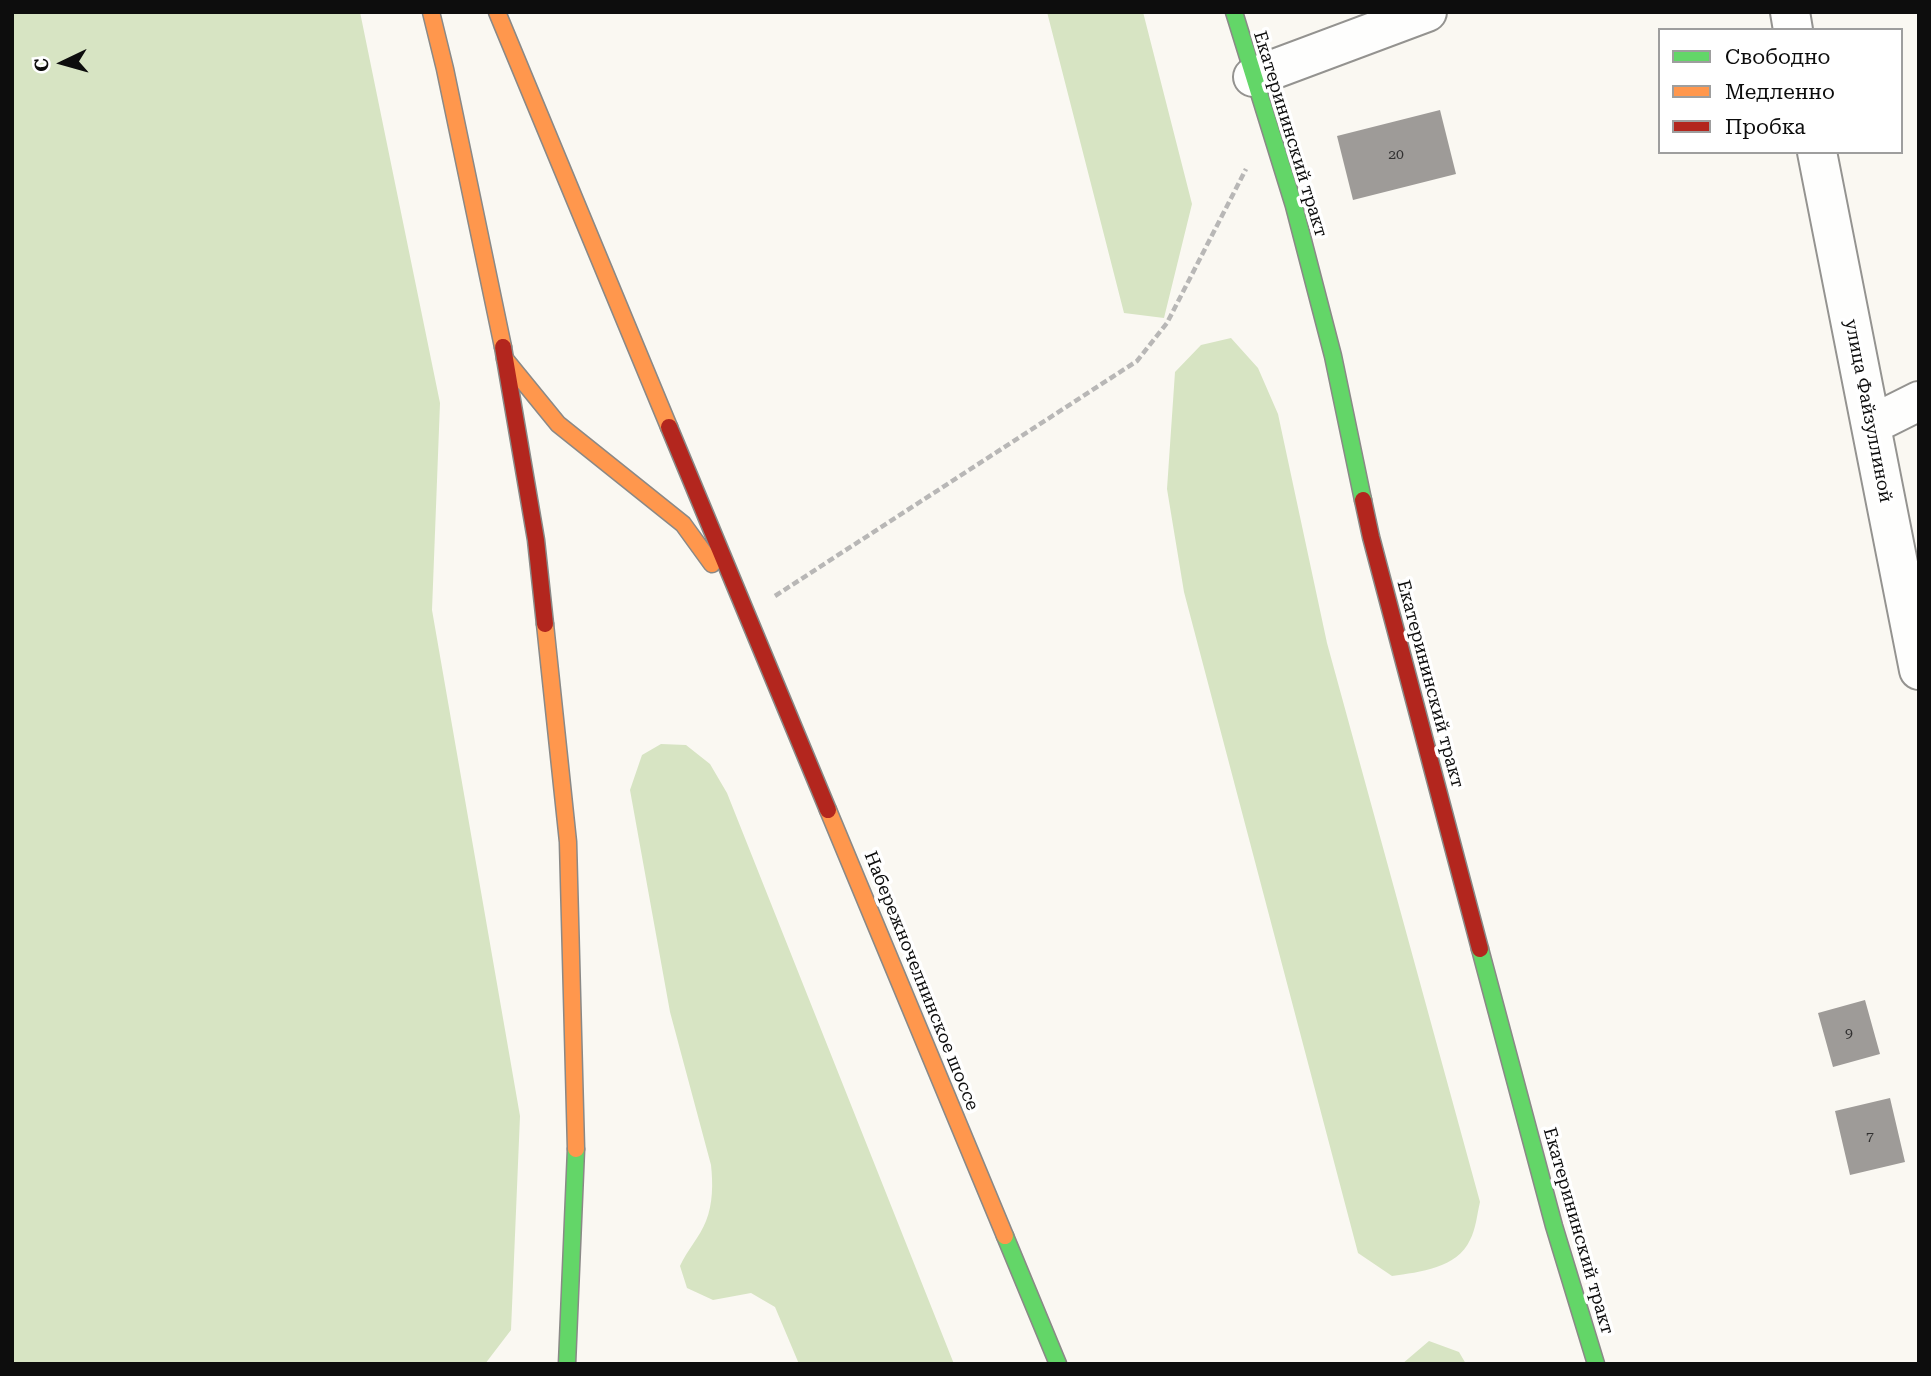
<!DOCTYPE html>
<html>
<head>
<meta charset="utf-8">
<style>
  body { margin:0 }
  #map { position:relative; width:1931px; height:1376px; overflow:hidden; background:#faf8f2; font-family:"Roboto Serif",serif }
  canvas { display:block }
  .frame { position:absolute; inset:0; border:14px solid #0d0d0d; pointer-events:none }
  .legend { position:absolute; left:1658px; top:28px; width:245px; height:126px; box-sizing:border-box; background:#fff; border:2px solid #9e9e9e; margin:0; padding:9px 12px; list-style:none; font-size:21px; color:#0d0d0d }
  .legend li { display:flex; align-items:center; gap:14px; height:35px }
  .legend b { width:35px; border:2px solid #9e9e9e }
  .north { position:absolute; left:28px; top:28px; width:70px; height:70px; -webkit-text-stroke:5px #fff; paint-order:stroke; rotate:265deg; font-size:19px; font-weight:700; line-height:28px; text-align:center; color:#0d0d0d }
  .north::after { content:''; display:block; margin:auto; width:24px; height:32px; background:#0d0d0d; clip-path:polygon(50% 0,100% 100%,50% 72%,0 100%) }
</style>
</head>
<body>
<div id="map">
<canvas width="1931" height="1376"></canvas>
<div class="frame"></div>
<ul class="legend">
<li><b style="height:9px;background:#63d668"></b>Свободно</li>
<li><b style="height:9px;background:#ff974d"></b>Медленно</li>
<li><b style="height:9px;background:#b3261e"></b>Пробка</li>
</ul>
<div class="north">С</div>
</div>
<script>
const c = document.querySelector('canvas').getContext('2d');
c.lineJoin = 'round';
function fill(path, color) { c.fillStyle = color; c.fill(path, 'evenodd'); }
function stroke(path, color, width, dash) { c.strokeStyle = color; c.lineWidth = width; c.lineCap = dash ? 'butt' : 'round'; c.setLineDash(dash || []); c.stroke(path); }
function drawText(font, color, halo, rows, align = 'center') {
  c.font = font + ' "Roboto Serif",serif'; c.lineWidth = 7; c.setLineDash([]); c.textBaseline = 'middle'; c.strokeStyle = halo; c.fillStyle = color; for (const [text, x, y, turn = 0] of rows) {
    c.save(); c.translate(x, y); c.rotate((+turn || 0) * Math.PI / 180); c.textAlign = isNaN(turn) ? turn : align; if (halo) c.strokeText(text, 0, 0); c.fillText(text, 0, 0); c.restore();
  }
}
fill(new Path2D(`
  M12 12H360L440 403 432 610 520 1116 511 1330 485 1364H12Z
  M1047 12H1143L1192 204 1164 318 1124 313Z
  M1231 338 1258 368 1278 414 1327 643 1480 1202C1477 1214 1476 1229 1470 1240 1457 1268 1420 1272 1392 1276L1358 1253 1184 592 1167 489 1175 372 1201 345Z
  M661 744 686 745 710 764 727 793 954 1364H799L775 1307 751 1293 713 1300 687 1288 680 1266C687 1250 700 1237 706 1221 713 1204 713 1183 711 1165L670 1012 630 790 642 755Z
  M1429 1341 1459 1352 1466 1364H1402Z`), '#d7e4c3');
fill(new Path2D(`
  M1440 110 1456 174 1353 200 1337 136Z
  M1865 1000 1880 1054 1833 1067 1818 1013Z
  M1890 1098 1905 1162 1850 1175 1835 1111Z`), '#9e9b98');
const street = new Path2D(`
  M1790 12 1793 30
  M1253 77 1427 12
  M1817 152 1919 670
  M1871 425 1919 401`);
const fast = new Path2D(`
  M1234 12 1294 206 1333 356 1363 500
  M1480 949 1554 1226 1596 1364
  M1005 1236 1058 1364
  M567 1364 576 1149`);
const slow = new Path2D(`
  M431 12 445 69 503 347
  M497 12 669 427
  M505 359 558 424 683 524 712 564
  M545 624 568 842 576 1149
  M828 810 1005 1236`);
const jam = new Path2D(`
  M503 347 536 540 545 624
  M669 427 828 810
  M1363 500 1371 537 1480 949`);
stroke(street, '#949390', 42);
stroke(fast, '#8a8987', 19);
stroke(slow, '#8a8987', 19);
stroke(jam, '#8a8987', 19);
stroke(new Path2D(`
  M775 596 1137 361 1167 323 1246 169`), '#b8b7b6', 4.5, [7, 3.5]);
stroke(street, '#fefefd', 38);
stroke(fast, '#63d668', 16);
stroke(slow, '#ff974d', 16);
stroke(jam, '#b3261e', 16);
drawText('14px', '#313030', null, [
  ["20",1396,155],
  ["9",1849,1034],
  ["7",1870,1137]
]);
drawText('18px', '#0d0d0d', '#fff', [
  ["Екатерининский тракт",1290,134,73],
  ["улица Файзуллиной",1868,411,79],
  ["Екатерининский тракт",1430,684,75],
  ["Набережночелнинское шоссе",921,981,68],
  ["Екатерининский тракт",1578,1231,74]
]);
</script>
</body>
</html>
